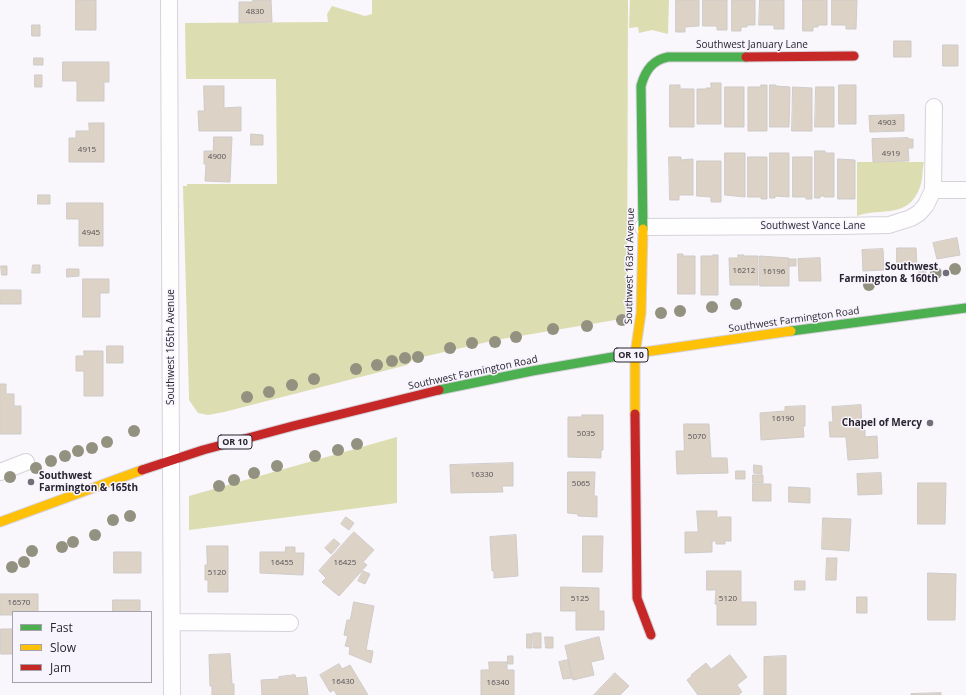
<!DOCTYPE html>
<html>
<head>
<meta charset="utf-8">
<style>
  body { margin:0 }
  #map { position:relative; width:966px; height:695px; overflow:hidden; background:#f9f6fc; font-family:"Open Sans",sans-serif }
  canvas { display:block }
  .legend { position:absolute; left:12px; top:611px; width:140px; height:72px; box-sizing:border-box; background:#f8f4fe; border:1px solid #a5a1ab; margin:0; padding:5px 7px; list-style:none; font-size:12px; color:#29252f }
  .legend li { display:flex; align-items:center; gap:8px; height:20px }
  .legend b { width:20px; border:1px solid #a5a1ab }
</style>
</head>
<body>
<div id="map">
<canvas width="966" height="695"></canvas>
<ul class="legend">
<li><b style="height:5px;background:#4caf50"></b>Fast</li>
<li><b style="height:5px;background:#ffc107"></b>Slow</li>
<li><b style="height:5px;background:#c62828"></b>Jam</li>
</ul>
</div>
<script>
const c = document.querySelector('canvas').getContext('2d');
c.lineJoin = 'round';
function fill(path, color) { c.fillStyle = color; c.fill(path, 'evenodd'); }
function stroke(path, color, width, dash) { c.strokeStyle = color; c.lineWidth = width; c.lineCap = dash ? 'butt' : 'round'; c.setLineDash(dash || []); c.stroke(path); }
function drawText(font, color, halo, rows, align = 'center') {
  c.font = font + ' "Open Sans",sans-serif'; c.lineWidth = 3; c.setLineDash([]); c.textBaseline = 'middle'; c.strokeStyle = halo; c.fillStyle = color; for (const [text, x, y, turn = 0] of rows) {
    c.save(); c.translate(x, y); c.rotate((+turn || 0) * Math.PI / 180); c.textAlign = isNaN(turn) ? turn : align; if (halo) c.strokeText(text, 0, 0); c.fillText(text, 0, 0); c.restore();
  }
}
fill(new Path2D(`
  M372 0H628L627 318 496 340 414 359 407 365 224 412 208 415 198 413 189 400V396L183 186H187V184H277L276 79H186L185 23 328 22 327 14 332 6 365 16 372 14Z
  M630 0H669L668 34 652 30 639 33 638 27 629 28Z
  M857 162H924C922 170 923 179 920 187 908 220 881 207 857 216Z
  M397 437V503L189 530V496Z`), '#ddddb2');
const building = new Path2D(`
  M76 0H96V30H76Z
  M253 0H271L272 22 239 23V2H253Z
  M676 0H699V26L685 27V32H676Z
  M703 0H727V30H717V26H703Z
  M732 0H755V25H747V27H741V31H732Z
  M760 0H784V29H774V25H759Z
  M803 0H827V25H818V27H813V31H803Z
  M832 0H857L856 29H846V25H832Z
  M32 25H40V36H32Z
  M894 41H911V57H894Z
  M943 45H958V66H943Z
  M34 58H43V65H34Z
  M63 62H109V82H104V101H77V81H63Z
  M35 75H42V87H35Z
  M711 83H721V124H697V89H706V88H711Z
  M670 85H680V89H694V127H670Z
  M761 85H767V131H748V87H761Z
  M770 85H776V86L790 87 789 127H770Z
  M839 85H856V124H839Z
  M204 86H224V108L241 107V131H199L198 111H204Z
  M725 87H744V127H725Z
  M793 87 812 88V131H792Z
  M816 87H834V127H815Z
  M904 115V131L870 132 869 116Z
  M89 123H104V162H69V138H76V131H89Z
  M251 134 263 135V145H251Z
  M214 137H232L230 182 205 181 206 164H204V151H213Z
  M908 138V139H913V148H908L909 161 873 162 872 139Z
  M815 151H825V153H834V197H824V196H820V198H815Z
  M725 153H745V197L725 195Z
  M770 153H789V197L775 196V198H770Z
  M669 157H681V160L693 159V195H679V200H670Z
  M748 157H767V199H761V197H748Z
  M793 157H812V199H806V197H793Z
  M838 159 855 160V199H838Z
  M697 161H721V202H711V197L697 196Z
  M38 195H50V204H38Z
  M67 203H103V246H79V219H67Z
  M957 238 960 255 937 259 933 243Z
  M897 248H916L917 268H897Z
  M883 249 884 270 863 271 862 250Z
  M678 254H683V256H695V294H678Z
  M713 255H718V295H701V256H713Z
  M738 255H744V256H758V285H730L729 258H738Z
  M760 256 789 258V286H760Z
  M820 258 821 281H799L798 259Z
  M790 259H796V266H789Z
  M937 264 938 270 930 271 929 265Z
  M33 265H40V273H32Z
  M1 266H7V275H2Z
  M919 268H926V274H919Z
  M67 269H79V276L67 277Z
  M83 279H109V293H100V317H83Z
  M0 290H21V304H0Z
  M107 346H123V363H107Z
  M84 351H103V396H84V371H76V356H84Z
  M0 384H6V394H14V406H21V434H0Z
  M861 405 862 430H865V437L877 436 878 458 848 460 846 437H830L829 422H833L832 407Z
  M805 406V426H803L804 437 761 440 760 413 785 411V407Z
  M582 415H603V450H601V458L568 457V417H582Z
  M684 424H709L711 458H727L728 473 677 474 676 451H684Z
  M513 463V486H502L503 492 451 493 450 465Z
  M754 465 762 466V474L754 473Z
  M736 471H745V479H736Z
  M568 472H595L594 496H597V517L578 516V514L568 513Z
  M881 473 882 494 858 495 857 474Z
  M753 475H763V483H753Z
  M918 483H946L945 524H918Z
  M753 484H771V501H753Z
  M789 487 810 488V503L789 502Z
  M697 511H717V518H719V517H731V541H725V544H716V541H712V552L685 553V532H698Z
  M346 517 354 523 349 530 341 524Z
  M823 518 851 519 849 551 822 549Z
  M354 532 374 550 363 562 367 565 339 596 322 582 326 578 319 571Z
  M516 535 518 576 494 578V571H492L490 537Z
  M583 536H603L602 572H583Z
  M334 539 340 544 331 554 325 548Z
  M207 546H228V592H208V580H205V565H207Z
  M286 547H295V553H304L303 575 260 573V552H285Z
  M114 552H141V573H114Z
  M827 558H837L836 580H826Z
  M363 571 370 574 365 584 358 581Z
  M707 571H741V602H756V625H717V604H715L716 590H707Z
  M928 573 956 574 955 620H928Z
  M795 581H805V590H795Z
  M561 587 599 588V611H604V630H576V611H561Z
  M0 594H38V612H13V615H0Z
  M857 597H867V613H857Z
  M113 600H140V612H113Z
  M354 602 374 606 366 650 373 651 371 663 349 654 350 647 345 646 348 636 344 635 347 620H350Z
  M1 629H13V654H1Z
  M533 633H541V648H534Z
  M527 634H532V648H527Z
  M545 637H553V648H546Z
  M599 637 604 659 591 662 594 675 573 680 565 646Z
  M230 654 232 684H234V695H212V686H210L209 655Z
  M730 655 747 677 737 685 742 692 738 695H698L687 680 692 676 691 675 706 663 711 669Z
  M508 656H513V664H508Z
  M786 656V695H764V657Z
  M568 660 572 678 563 679 559 662Z
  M489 662H507V670H514V695H481V670H489Z
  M339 664 342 669 350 665 368 695H337L334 690 330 692 320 675Z
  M615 673 629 686 620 695H594Z
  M295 675 296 678 306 677 308 695H262L261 680 279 679V677Z
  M941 693V695H911V694Z`);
fill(building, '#dcd2c6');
stroke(building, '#cfcbc9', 1);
const street = new Path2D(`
  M169 0 172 695
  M933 190H966
  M643 227 839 226 889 225 911 218 919 213 926 205 933 190 934 107
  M0 472 26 462
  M172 622 290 623`);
const fast = new Path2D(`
  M643 229 641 86C645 71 652 60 668 57H746
  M791 331 966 308
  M439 390 532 371 630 354`);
const slow = new Path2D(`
  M630 354 791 331
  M635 414V354L641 313 643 229
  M0 522 142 470`);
const jam = new Path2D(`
  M746 57 854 56
  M635 414 637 598 651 635
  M142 470 203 450 293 426 439 390`);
stroke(street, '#d6d2da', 18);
stroke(fast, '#d6d2da', 11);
stroke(slow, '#d6d2da', 11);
stroke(jam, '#d6d2da', 11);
stroke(street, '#fefeff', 16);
stroke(fast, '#4caf50', 9);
stroke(slow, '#ffc107', 9);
stroke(jam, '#c62828', 9);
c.fillStyle = '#939280';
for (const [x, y] of [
  [955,269],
  [936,273],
  [869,285],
  [736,304],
  [712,307],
  [680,311],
  [661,313],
  [622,320],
  [587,326],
  [553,329],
  [516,337],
  [495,342],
  [472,343],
  [450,348],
  [418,357],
  [405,358],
  [392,361],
  [377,365],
  [356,369],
  [314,379],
  [292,385],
  [269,392],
  [247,397],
  [134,431],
  [107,442],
  [357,444],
  [92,448],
  [338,450],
  [78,451],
  [65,456],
  [315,456],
  [51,461],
  [277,466],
  [36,468],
  [254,473],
  [10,477],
  [234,480],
  [219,486],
  [130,516],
  [113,520],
  [95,535],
  [73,542],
  [62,547],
  [32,551],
  [24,562],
  [12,567]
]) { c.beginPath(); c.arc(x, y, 6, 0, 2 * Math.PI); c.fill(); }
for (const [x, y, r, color] of [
  [946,273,4,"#726e77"],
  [930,423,4,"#726e77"],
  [31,482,4,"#726e77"]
]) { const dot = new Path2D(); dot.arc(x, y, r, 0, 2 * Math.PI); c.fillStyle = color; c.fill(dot); stroke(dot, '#f8f4fe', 1.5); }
drawText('8px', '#565055', null, [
  ["4830",255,12],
  ["4903",887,123],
  ["4915",87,150],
  ["4919",891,154],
  ["4900",217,157],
  ["4945",91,233],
  ["16212",744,271],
  ["16196",774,272],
  ["16190",783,419],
  ["5035",586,434],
  ["5070",697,437],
  ["16330",482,475],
  ["5065",581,484],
  ["16455",282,563],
  ["16425",345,563],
  ["5120",217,573],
  ["5125",580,599],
  ["5120",728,599],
  ["16570",19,603],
  ["16430",343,682],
  ["16340",498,683]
]);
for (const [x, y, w] of [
  [631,355,34],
  [235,442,34]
]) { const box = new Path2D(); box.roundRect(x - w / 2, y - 7, w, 14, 3); c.fillStyle = '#f8f4fe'; c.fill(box); stroke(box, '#29252f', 1); }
drawText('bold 9px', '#29252f', null, [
  ["OR 10",631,355],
  ["OR 10",235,442]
]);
drawText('10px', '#29252f', '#f8f4fe', [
  ["Southwest January Lane",752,45],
  ["Southwest Vance Lane",813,226],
  ["Southwest 163rd Avenue",630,266,-89],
  ["Southwest Farmington Road",794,320,-8],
  ["Southwest 165th Avenue",171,347,-90],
  ["Southwest Farmington Road",473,373,-12]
]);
drawText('bold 10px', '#29252f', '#f8f4fe', [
  ["Southwest",938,267],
  ["Farmington & 160th",938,279],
  ["Chapel of Mercy",922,423],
  ["Southwest",39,476,"left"],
  ["Farmington & 165th",39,488,"left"]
], 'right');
</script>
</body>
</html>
